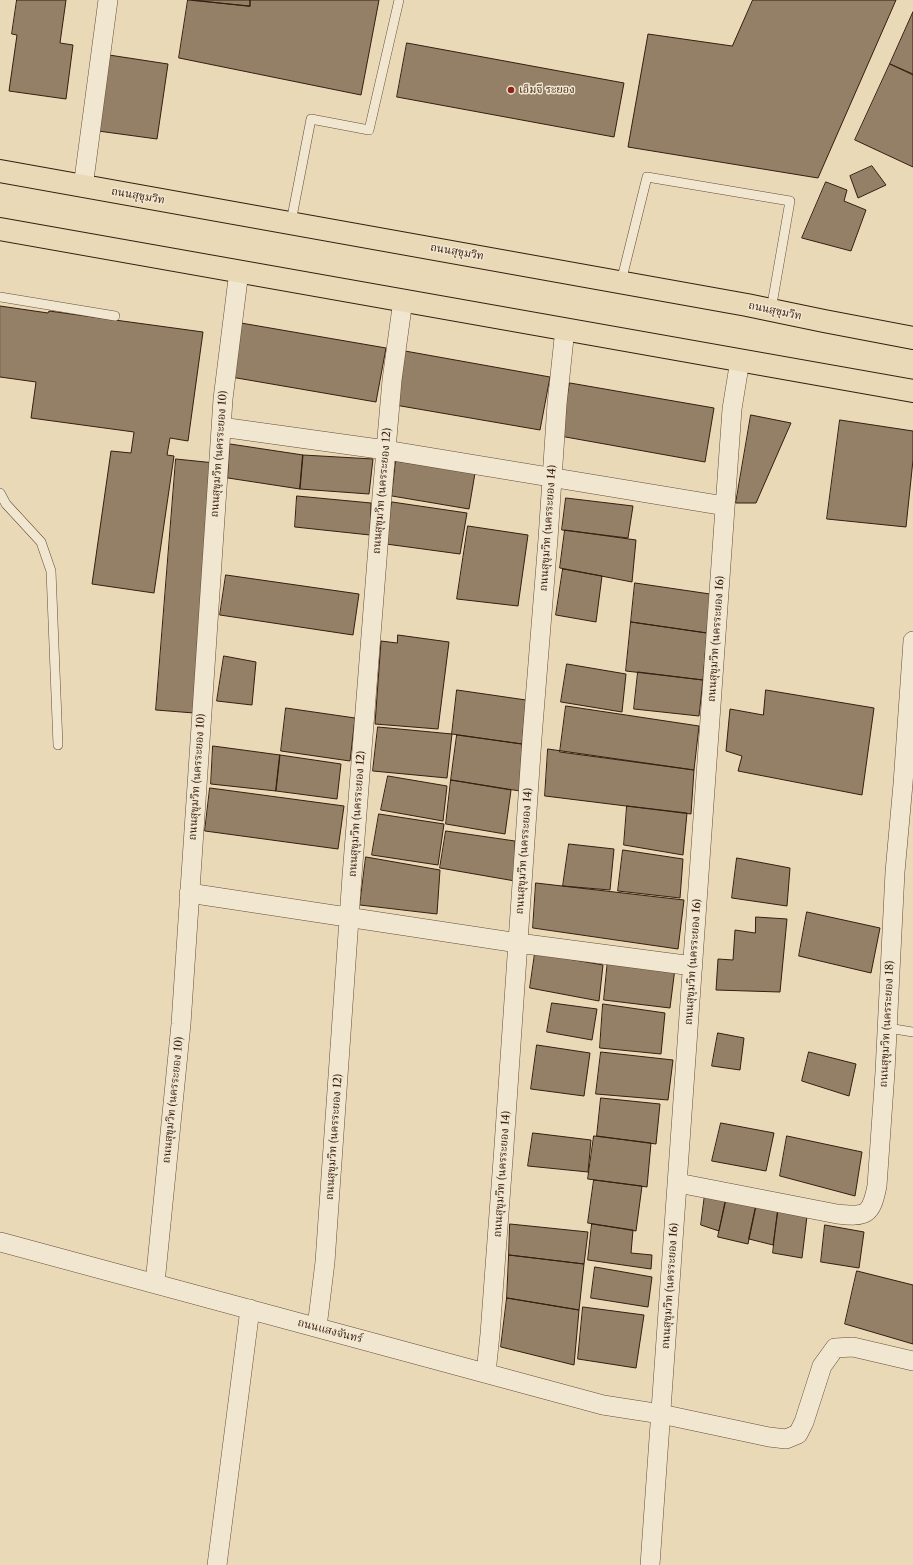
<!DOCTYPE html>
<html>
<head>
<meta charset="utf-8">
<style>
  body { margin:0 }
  canvas { display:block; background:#e9d9b6 }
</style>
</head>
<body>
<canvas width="913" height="1565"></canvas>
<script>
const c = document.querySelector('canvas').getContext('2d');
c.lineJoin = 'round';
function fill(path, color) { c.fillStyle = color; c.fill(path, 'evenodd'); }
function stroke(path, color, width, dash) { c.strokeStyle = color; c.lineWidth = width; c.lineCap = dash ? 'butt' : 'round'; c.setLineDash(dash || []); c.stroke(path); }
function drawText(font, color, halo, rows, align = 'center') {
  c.font = font + ' "Libre Caslon Text","Noto Serif Thai",serif'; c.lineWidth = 3; c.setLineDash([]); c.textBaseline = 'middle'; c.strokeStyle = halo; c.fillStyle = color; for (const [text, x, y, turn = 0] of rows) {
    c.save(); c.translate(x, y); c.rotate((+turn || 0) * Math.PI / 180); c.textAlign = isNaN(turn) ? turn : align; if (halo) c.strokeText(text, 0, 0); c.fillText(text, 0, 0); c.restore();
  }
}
const building = new Path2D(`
  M17 0H66L60 43 73 45 66 99 9 91 17 35 12 34Z
  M188 0 250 6V0H379L361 95 179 58Z
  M193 0H250V6Z
  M753 0H896L818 178 628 147 648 34 732 46Z
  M913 12V75L890 64Z
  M407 43 624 83 614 137 397 97Z
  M109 55 168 64 157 139 98 131Z
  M890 64 913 74V167L855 140Z
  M872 166 886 185 858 198 850 176Z
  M826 182 847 190 844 201 866 210 851 251 802 238Z
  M0 306 48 313 49 311 203 332 188 441 170 438 167 455 174 456 154 593 92 584 111 451 131 453 134 432 31 418 36 382 0 377Z
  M241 323 386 348 376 402 231 377Z
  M405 351 550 377 540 430 395 405Z
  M570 383 714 408 705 462 560 436Z
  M751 415 791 423 756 503H736Z
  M840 420 913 431V460L906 527 827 519Z
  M230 444 303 455 300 489 228 478Z
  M303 455 373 459 369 494 300 489Z
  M176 459 215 463 194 713 156 710Z
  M396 461 475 473 469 509 392 496Z
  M297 496 371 503 370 535 295 527Z
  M566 498 633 506 628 538 562 530Z
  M392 502 467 513 460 554 386 544Z
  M468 526 528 535 518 606 457 599Z
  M565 530 636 540 632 582 560 568Z
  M563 569 602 576 596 622 556 615Z
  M226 575 359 594 353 635 220 615Z
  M635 583 710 594 707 633 631 622Z
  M631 622 707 633 703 680 626 671Z
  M398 635 449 642 438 729 375 724 381 641 397 643Z
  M224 656 256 662 252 705 217 701Z
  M567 664 626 674 622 712 561 702Z
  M638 672 703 680 699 716 634 709Z
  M457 690 526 700 522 744 452 734Z
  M766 690 874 708 862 795 738 771 742 756 726 751 730 709 763 715Z
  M566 706 699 726 694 770 560 752Z
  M286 708 355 718 350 761 281 751Z
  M378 727 452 734 447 778 373 771Z
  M457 735 522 744 520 791 451 780Z
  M213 746 280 755 276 791 211 784Z
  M548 749 694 770 691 814 545 796Z
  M280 755 341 764 337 799 276 791Z
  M388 776 447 786 443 821 381 810Z
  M451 780 511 790 505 834 446 824Z
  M210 788 344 806 338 849 205 831Z
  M627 806 687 813 683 855 624 845Z
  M379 814 444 824 438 865 372 855Z
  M446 831 515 841V881L440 868Z
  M569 844 614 849 610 890 563 886Z
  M623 850 683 859 680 898 618 891Z
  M366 857 440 870 437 914 360 905Z
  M737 858 790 868 787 906 732 898Z
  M536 883 684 900 678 949 533 928Z
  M807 912 880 928 871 973 799 956Z
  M756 917 787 919 780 992 716 990 718 959 733 960 735 930 755 933Z
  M535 953 603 965 599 1001 530 988Z
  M608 959 675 968 670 1008 604 1000Z
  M552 1003 597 1009 592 1040 547 1032Z
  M603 1004 665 1013 661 1054 600 1048Z
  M718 1033 744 1038 740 1070 712 1066Z
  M537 1045 590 1053 584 1096 531 1089Z
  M601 1052 673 1060 668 1100 596 1094Z
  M809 1052 856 1064 849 1096 802 1081Z
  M601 1098 660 1104 656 1144 597 1136Z
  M721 1123 774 1133 766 1171 712 1161Z
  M533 1133 591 1140 588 1172 528 1166Z
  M594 1136 651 1143 647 1187 588 1179Z
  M787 1136 862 1152 855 1196 780 1176Z
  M594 1180 642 1186 636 1231 588 1223Z
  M705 1194 726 1199 719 1231 701 1225Z
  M726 1199 756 1206 748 1244 718 1237Z
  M756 1206 778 1210 773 1245 749 1239Z
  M778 1210 807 1216 802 1258 773 1253Z
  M510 1224 588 1232 584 1264 509 1255Z
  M592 1224 633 1230 631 1253 652 1255 651 1269 588 1260Z
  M825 1225 864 1232 859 1268 821 1262Z
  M509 1255 584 1264 579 1310 507 1298Z
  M595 1267 652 1277 648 1307 591 1298Z
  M857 1271 913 1285V1344L845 1324Z
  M507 1298 579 1310 574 1365 501 1347Z
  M583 1307 644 1315 636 1368 578 1359Z`);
fill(building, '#947f67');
stroke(building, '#371e11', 1);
const service = new Path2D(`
  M291 222 311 119 369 130 399 0
  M621 282 647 177 790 201 771 310
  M0 297 115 316
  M0 493 6 504 41 542 51 571 58 745
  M888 1028 913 1032`);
const minor = new Path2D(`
  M83 187 108 0
  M221 427 386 450 725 506
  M189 893 518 943 693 966
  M678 1183 837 1214C866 1217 871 1216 877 1186L885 1072 895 872 903 784 913 641
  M0 1242 603 1405 661 1414 769 1437 786 1439 798 1434 804 1422 822 1366 835 1348 853 1347 913 1361
  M155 1283 181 1024 223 399 239 271
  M317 1327 325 1262 352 876 382 496 392 380 403 300
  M486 1373 490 1334 504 1146 532 738 548 539 557 404 565 329
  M217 1565 250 1309
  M650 1565 732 409 740 360`);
const primary = new Path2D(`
  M0 171 747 305 824 321 913 338
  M0 229 913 391`);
stroke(service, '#644d3a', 10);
stroke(minor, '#644d3a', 20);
stroke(primary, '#371e11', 24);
stroke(service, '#f1e6d0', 9);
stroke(minor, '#f1e6d0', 19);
stroke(primary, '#e9d9b6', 22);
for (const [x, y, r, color] of [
  [511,90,4,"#8f2418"]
]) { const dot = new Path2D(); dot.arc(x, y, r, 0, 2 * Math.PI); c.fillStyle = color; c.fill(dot); stroke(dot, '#f1e6d0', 1.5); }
drawText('11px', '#371e11', '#f1e6d0', [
  ["เอ็มจี ระยอง",519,90]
], 'left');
drawText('11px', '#371e11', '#f1e6d0', [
  ["ถนนสุขุมวิท",138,196,10],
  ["ถนนสุขุมวิท",457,252,10],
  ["ถนนสุขุมวิท",775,311,12],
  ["ถนนสุขุมวิท (นครระยอง 10)",219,454,-86],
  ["ถนนสุขุมวิท (นครระยอง 12)",382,491,-85],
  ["ถนนสุขุมวิท (นครระยอง 14)",548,528,-86],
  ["ถนนสุขุมวิท (นครระยอง 16)",716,639,-86],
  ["ถนนสุขุมวิท (นครระยอง 10)",197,777,-86],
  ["ถนนสุขุมวิท (นครระยอง 12)",357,814,-86],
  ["ถนนสุขุมวิท (นครระยอง 14)",524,851,-86],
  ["ถนนสุขุมวิท (นครระยอง 16)",693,962,-86],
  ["ถนนสุขุมวิท (นครระยอง 18)",887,1024,-87],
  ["ถนนสุขุมวิท (นครระยอง 10)",173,1100,-84],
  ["ถนนสุขุมวิท (นครระยอง 12)",334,1137,-86],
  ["ถนนสุขุมวิท (นครระยอง 14)",502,1174,-86],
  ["ถนนสุขุมวิท (นครระยอง 16)",670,1286,-86],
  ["ถนนแสงจันทร์",330,1331,15]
]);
</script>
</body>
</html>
